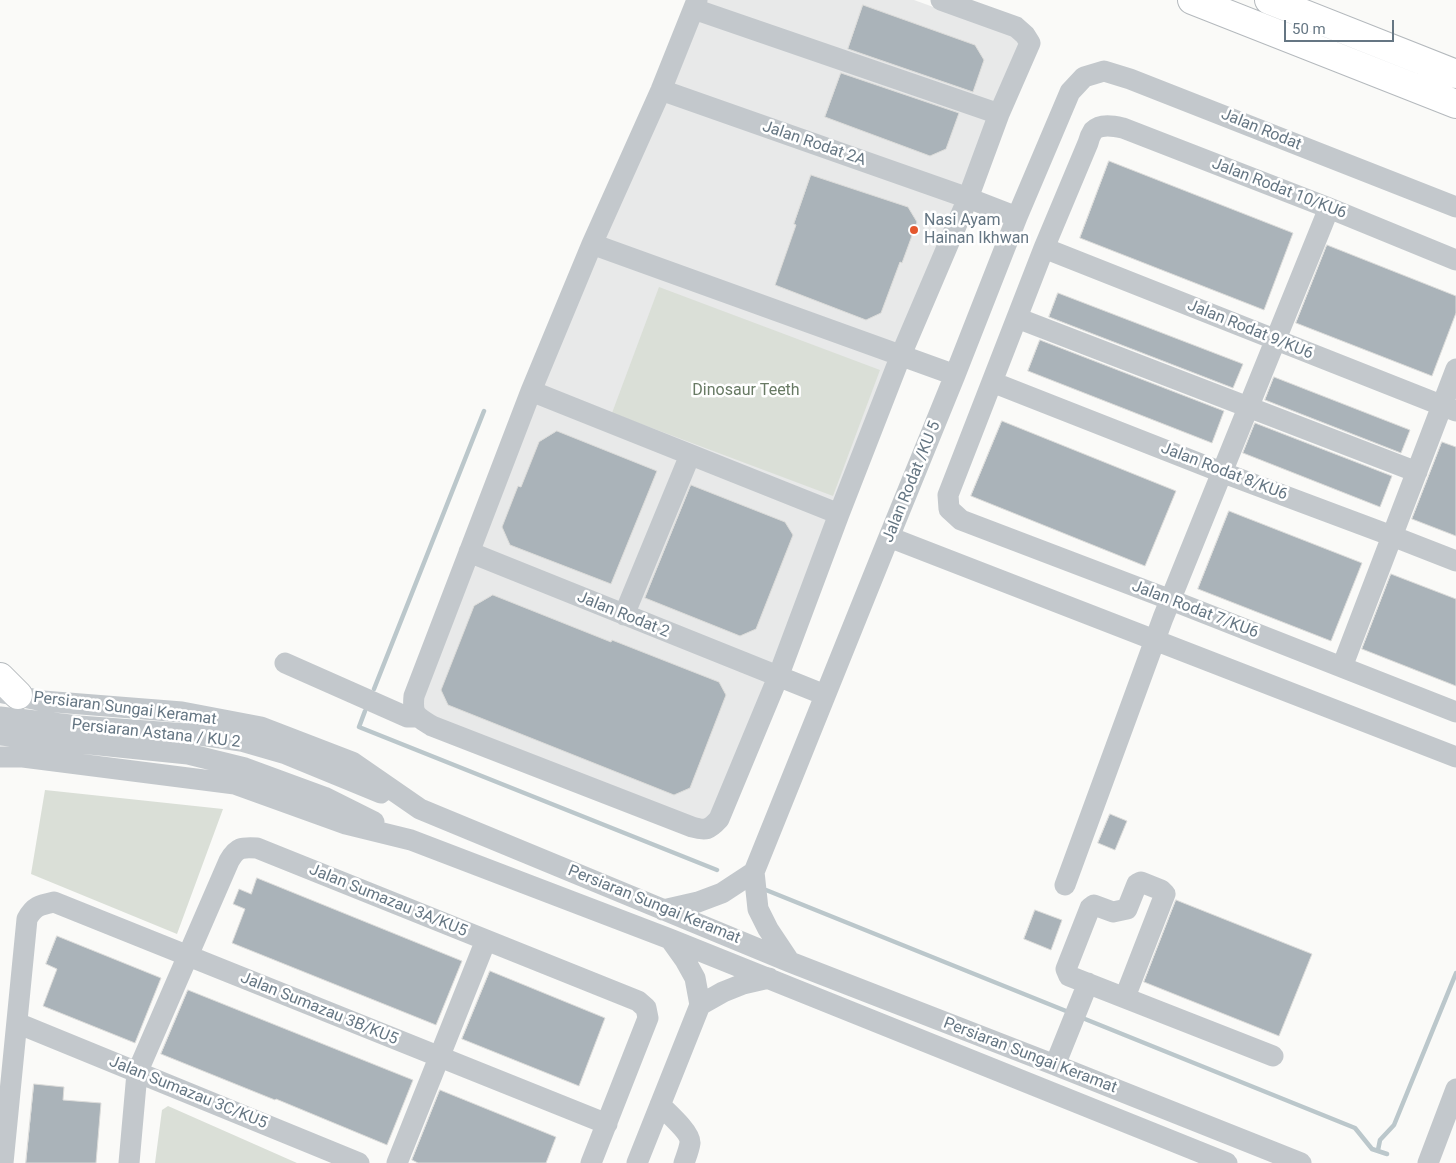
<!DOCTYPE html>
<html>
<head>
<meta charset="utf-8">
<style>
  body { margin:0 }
  #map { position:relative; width:1456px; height:1163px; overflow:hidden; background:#fafaf8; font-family:Roboto,sans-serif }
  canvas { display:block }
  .scale { position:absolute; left:1284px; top:20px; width:110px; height:22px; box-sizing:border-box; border:2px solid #657683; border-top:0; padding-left:6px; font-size:15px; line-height:18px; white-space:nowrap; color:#657683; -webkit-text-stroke:4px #fff; paint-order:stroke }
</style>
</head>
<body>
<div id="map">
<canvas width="1456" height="1163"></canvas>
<div class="scale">50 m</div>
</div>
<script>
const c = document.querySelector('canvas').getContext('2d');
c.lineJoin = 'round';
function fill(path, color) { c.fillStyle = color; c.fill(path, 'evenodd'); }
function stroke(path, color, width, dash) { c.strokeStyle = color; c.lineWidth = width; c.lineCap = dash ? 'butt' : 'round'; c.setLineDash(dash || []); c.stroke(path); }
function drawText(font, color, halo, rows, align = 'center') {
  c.font = font + ' Roboto,sans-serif'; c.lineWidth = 5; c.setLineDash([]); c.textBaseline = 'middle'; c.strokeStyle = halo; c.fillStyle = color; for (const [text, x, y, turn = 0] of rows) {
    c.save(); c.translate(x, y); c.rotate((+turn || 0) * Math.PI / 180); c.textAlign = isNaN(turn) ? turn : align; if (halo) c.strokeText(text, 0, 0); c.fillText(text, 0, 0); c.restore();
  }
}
fill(new Path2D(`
  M703 0H914L1022 39 1024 46 708 823 423 713 419 695 603 234Z`), '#e8e9e9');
fill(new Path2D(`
  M659 287 880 370 833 496 612 413Z
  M45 790 223 809 177 934 31 874Z
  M168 1106 297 1163H155L162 1110Z`), '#dadfd7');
stroke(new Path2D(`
  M374 689 484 411
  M365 711 359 727 717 870
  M766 890 1071 1013
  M1080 1017 1355 1128 1372 1149 1387 1154
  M1378 1150 1380 1140 1394 1125 1456 973`), '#bbc7cb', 4.5);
const building = new Path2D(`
  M863 5 975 45 984 60 973 92 848 49Z
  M841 73 959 113 946 149 930 156 825 117Z
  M1109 161 1293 233 1264 310 1080 238Z
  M811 175 908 207 917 222 902 263 900 262 881 313 866 320 775 285 796 225 794 224Z
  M1327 245 1456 296V313L1432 376 1296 323Z
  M1058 293 1243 364 1233 388 1049 317Z
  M1040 340 1224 411 1212 443 1028 371Z
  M1274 377 1410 430 1401 453 1265 400Z
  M1002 421 1176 491 1145 566 971 496Z
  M1255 423 1392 476 1380 507 1243 453Z
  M557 431 657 471 611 584 510 545 502 527 518 486 521 487 539 442Z
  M1442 442 1456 447V536L1412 519Z
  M691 485 785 522 793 535 756 629 740 636 645 598Z
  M1229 511 1362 563 1331 641 1198 589Z
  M1391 574 1456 599V686L1362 649Z
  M493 595 611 642 612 640 719 682 726 695 690 788 674 795 448 705 441 690 474 606Z
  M1110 814 1127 821 1115 850 1098 843Z
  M257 878 462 961 436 1025 232 943 245 909 233 904 239 889 251 894Z
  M1176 900 1312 954 1279 1036 1144 982Z
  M1035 910 1062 920 1051 950 1024 939Z
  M57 936 161 978 135 1043 43 1006 57 969 46 964Z
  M490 971 605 1018 579 1086 462 1039Z
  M188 990 413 1080 387 1145 276 1099 275 1100 161 1054Z
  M34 1084 64 1087 63 1100 101 1103 96 1163H26Z
  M440 1090 556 1137 546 1163H418L412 1160Z`);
fill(building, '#aab3b9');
stroke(building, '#dcdcda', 1);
const highway = new Path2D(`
  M1192 0 1456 104
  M1269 0 1456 74
  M0 677 18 695`);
stroke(highway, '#b4b9bd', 30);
stroke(new Path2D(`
  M697 0 661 90 592 244 531 391 414 696C412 715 416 716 432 726L692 827C706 831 709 830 719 819L778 677 839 514 901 355 968 198 999 114 1030 43 1025 35 1016 27 941 0
  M694 9 999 114
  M661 90 968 198 1017 217
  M592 244 955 375
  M1044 248 1456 411
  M1456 260 1329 208 1123 128C1114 126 1101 123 1093 131 1091 134 1089 139 1088 143L1044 248 948 495 949 509 961 520 1171 600 1456 712
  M1017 318 1417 472
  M992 382 1221 472 1392 536 1456 561
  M531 391 839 514
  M889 537 1456 757
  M469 552 825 695
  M624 615 690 455
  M285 663 407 717H417
  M1342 667 1456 369
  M3 693 43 701 182 712 261 727 352 762 420 809 790 962 1055 1065 1301 1163
  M0 717 79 726 200 735 241 741 286 754 381 793
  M0 735 188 754 245 768 324 797 374 822
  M0 757H23L235 784 346 824 411 840 670 939 1227 1163
  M1065 885 1163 618 1329 208
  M663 910 698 902 722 893 754 872
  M670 939 685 960 695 978 700 1005
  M790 962 768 929 758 909 754 872 889 537 955 375 1017 217 1070 92 1084 77 1104 71 1130 79 1456 207
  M1125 997 1165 894 1161 890 1141 882 1137 884 1127 909 1113 912 1094 905 1090 908 1066 969 1069 976 1273 1056
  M700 1005 723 992 743 984 769 978
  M17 1023 359 1163
  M1055 1065 1088 983
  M660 1105C667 1112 691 1133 690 1143 689 1150 686 1157 684 1163
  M3 1163 27 919C34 906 40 905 54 902L607 1124
  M129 1163 137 1073 229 861C237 847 242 847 257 848L638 1001 646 1008 648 1018 591 1163
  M397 1163 486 940
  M637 1163 700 1005
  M1428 1163 1456 1089`), '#c3c8cc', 21);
stroke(highway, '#fff', 28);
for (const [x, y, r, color] of [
  [914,230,5,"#e4572e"]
]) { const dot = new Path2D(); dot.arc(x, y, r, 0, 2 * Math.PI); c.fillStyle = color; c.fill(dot); stroke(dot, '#fff', 2); }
drawText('16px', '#657683', '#fff', [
  ["Jalan Rodat",1261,130,22],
  ["Jalan Rodat 2A",814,144,19],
  ["Jalan Rodat 10/KU6",1279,189,21],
  ["Jalan Rodat 9/KU6",1250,330,22],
  ["Jalan Rodat 8/KU6",1224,472,21],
  ["Jalan Rodat /KU 5",912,482,-68],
  ["Jalan Rodat 7/KU6",1195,610,21],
  ["Jalan Rodat 2",623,615,22],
  ["Persiaran Sungai Keramat",125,709,7],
  ["Persiaran Astana / KU 2",156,734,6],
  ["Jalan Sumazau 3A/KU5",388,901,22],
  ["Persiaran Sungai Keramat",654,905,22],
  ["Jalan Sumazau 3B/KU5",319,1009,22],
  ["Persiaran Sungai Keramat",1030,1056,21],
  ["Jalan Sumazau 3C/KU5",188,1093,22]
]);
drawText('16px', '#657683', '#fff', [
  ["Nasi Ayam",924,221],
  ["Hainan Ikhwan",924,239]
], 'left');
drawText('16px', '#687a64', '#fff', [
  ["Dinosaur Teeth",746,391]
]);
</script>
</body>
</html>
